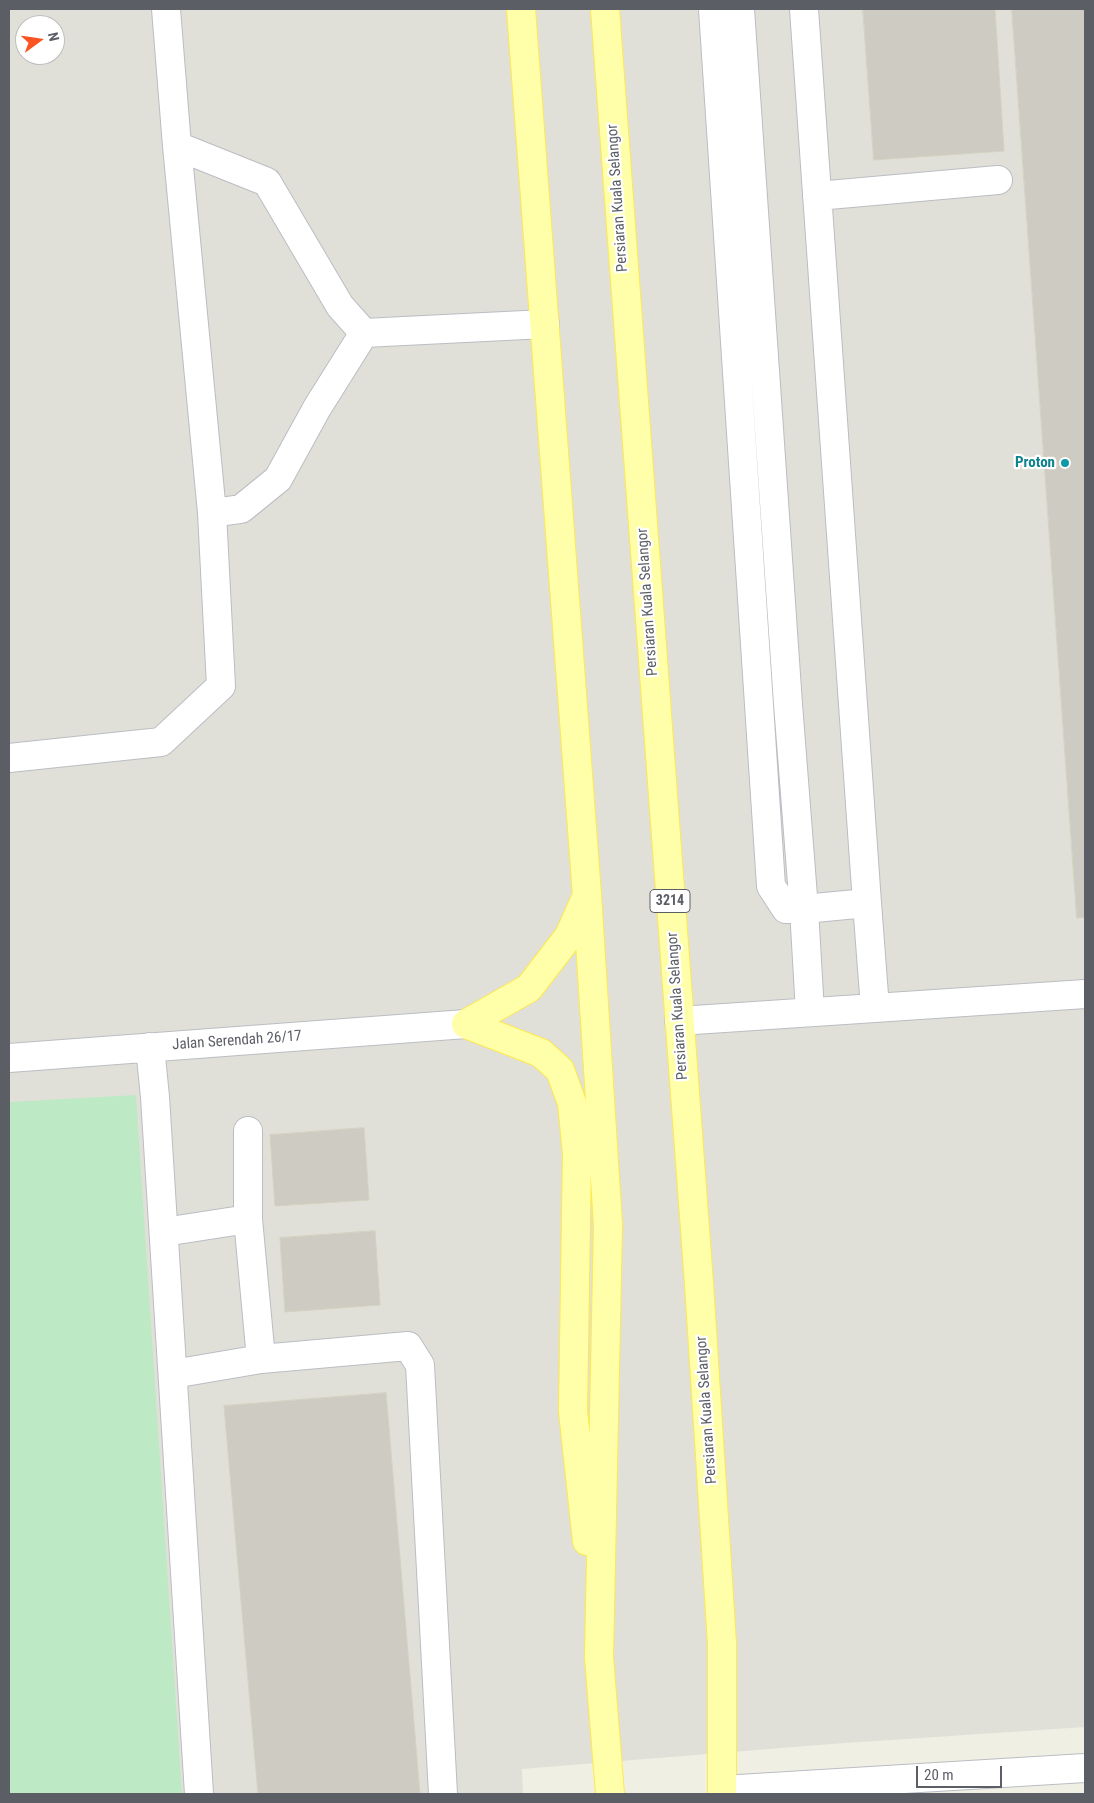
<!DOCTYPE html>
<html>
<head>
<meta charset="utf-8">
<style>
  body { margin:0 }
  #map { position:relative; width:1094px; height:1803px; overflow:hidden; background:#f0efe4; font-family:"Roboto Condensed",sans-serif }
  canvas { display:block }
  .frame { position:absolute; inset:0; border:10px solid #5c5e66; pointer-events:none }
  .north { position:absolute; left:15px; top:15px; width:50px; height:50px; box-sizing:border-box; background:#fff; border:1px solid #bebfc2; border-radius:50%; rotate:76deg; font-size:14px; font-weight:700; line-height:20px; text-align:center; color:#5c5e66 }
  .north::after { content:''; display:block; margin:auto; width:18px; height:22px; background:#f95421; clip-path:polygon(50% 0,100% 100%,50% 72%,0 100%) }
  .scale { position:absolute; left:916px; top:1766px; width:86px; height:22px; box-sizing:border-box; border:2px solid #5c5e66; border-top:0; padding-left:6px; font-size:15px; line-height:18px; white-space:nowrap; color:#5c5e66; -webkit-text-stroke:4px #fff; paint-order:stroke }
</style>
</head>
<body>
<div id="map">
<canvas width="1094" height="1803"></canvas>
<div class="frame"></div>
<div class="north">N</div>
<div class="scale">20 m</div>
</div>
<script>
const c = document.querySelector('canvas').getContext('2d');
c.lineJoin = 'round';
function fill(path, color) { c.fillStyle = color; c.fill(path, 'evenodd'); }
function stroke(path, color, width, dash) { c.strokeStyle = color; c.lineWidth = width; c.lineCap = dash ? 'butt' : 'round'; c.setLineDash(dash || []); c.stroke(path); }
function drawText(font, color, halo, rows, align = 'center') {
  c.font = font + ' "Roboto Condensed",sans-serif'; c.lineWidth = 4.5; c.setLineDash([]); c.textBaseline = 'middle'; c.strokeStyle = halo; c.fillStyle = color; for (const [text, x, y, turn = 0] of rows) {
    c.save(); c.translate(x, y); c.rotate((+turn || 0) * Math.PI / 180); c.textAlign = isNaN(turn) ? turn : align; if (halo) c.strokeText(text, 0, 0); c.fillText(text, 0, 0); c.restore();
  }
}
fill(new Path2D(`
  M9 9H1085V1727L831 1744 522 1769 523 1794H9ZM25 25H55V55H25Z`), '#e0e0d8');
fill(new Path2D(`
  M136 1095 182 1794H9V1102Z`), '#bee9c5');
const building = new Path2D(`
  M863 9H995L1004 151 874 160Z
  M1012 9H1085V917L1077 918Z
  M364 1128 369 1200 275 1206 270 1135Z
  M375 1231 380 1305 285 1312 280 1238Z
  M386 1393 420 1794H258L224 1406Z`);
fill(building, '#cdcbc2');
stroke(building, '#d5d2c1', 1);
const minor = new Path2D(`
  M166 9 177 146 267 182 340 306 364 333 545 324
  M713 9 771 886 786 909H804L810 1012
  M740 9 788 704 804 909 867 903 804 9
  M177 146 212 513
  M817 196 998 180
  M9 758 161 742 221 686 212 513 241 509 278 479 317 408 364 333
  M867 903 875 1008
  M679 1021 1085 994
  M150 1047 155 1097 199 1794
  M9 1058 466 1024
  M248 1131V1219
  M164 1232 248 1219 261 1359 173 1374
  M261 1359 408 1346 420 1365 443 1794
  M722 1790 1085 1768`);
const major = new Path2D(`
  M521 9 587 895 608 1225 599 1657 610 1794
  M605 9 699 1283 722 1644V1794
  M466 1024 541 1053 560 1070 572 1103 577 1154 573 1411 587 1541
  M466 1024 529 988 569 936 585 900`);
stroke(minor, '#bbbdc4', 30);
stroke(major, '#fee94e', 30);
stroke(minor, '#fff', 28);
stroke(major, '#ffffa9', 28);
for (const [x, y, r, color] of [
  [1065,463,5,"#0f9aa8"]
]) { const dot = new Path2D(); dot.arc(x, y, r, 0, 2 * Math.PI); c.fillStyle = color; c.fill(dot); stroke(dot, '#fff', 2); }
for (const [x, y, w] of [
  [670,901,40]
]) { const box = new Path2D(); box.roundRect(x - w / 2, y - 11.5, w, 23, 4); c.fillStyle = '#fff'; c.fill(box); stroke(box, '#5c5e66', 1); }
drawText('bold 14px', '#5c5e66', null, [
  ["3214",670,901]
]);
drawText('15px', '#5c5e66', '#fff', [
  ["Persiaran Kuala Selangor",618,198,-94],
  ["Persiaran Kuala Selangor",648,602,-94],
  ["Persiaran Kuala Selangor",678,1006,-94],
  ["Jalan Serendah 26/17",237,1041,-4],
  ["Persiaran Kuala Selangor",707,1410,-94]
]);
drawText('bold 15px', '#0d838f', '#fff', [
  ["Proton",1055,463]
], 'right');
</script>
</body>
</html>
